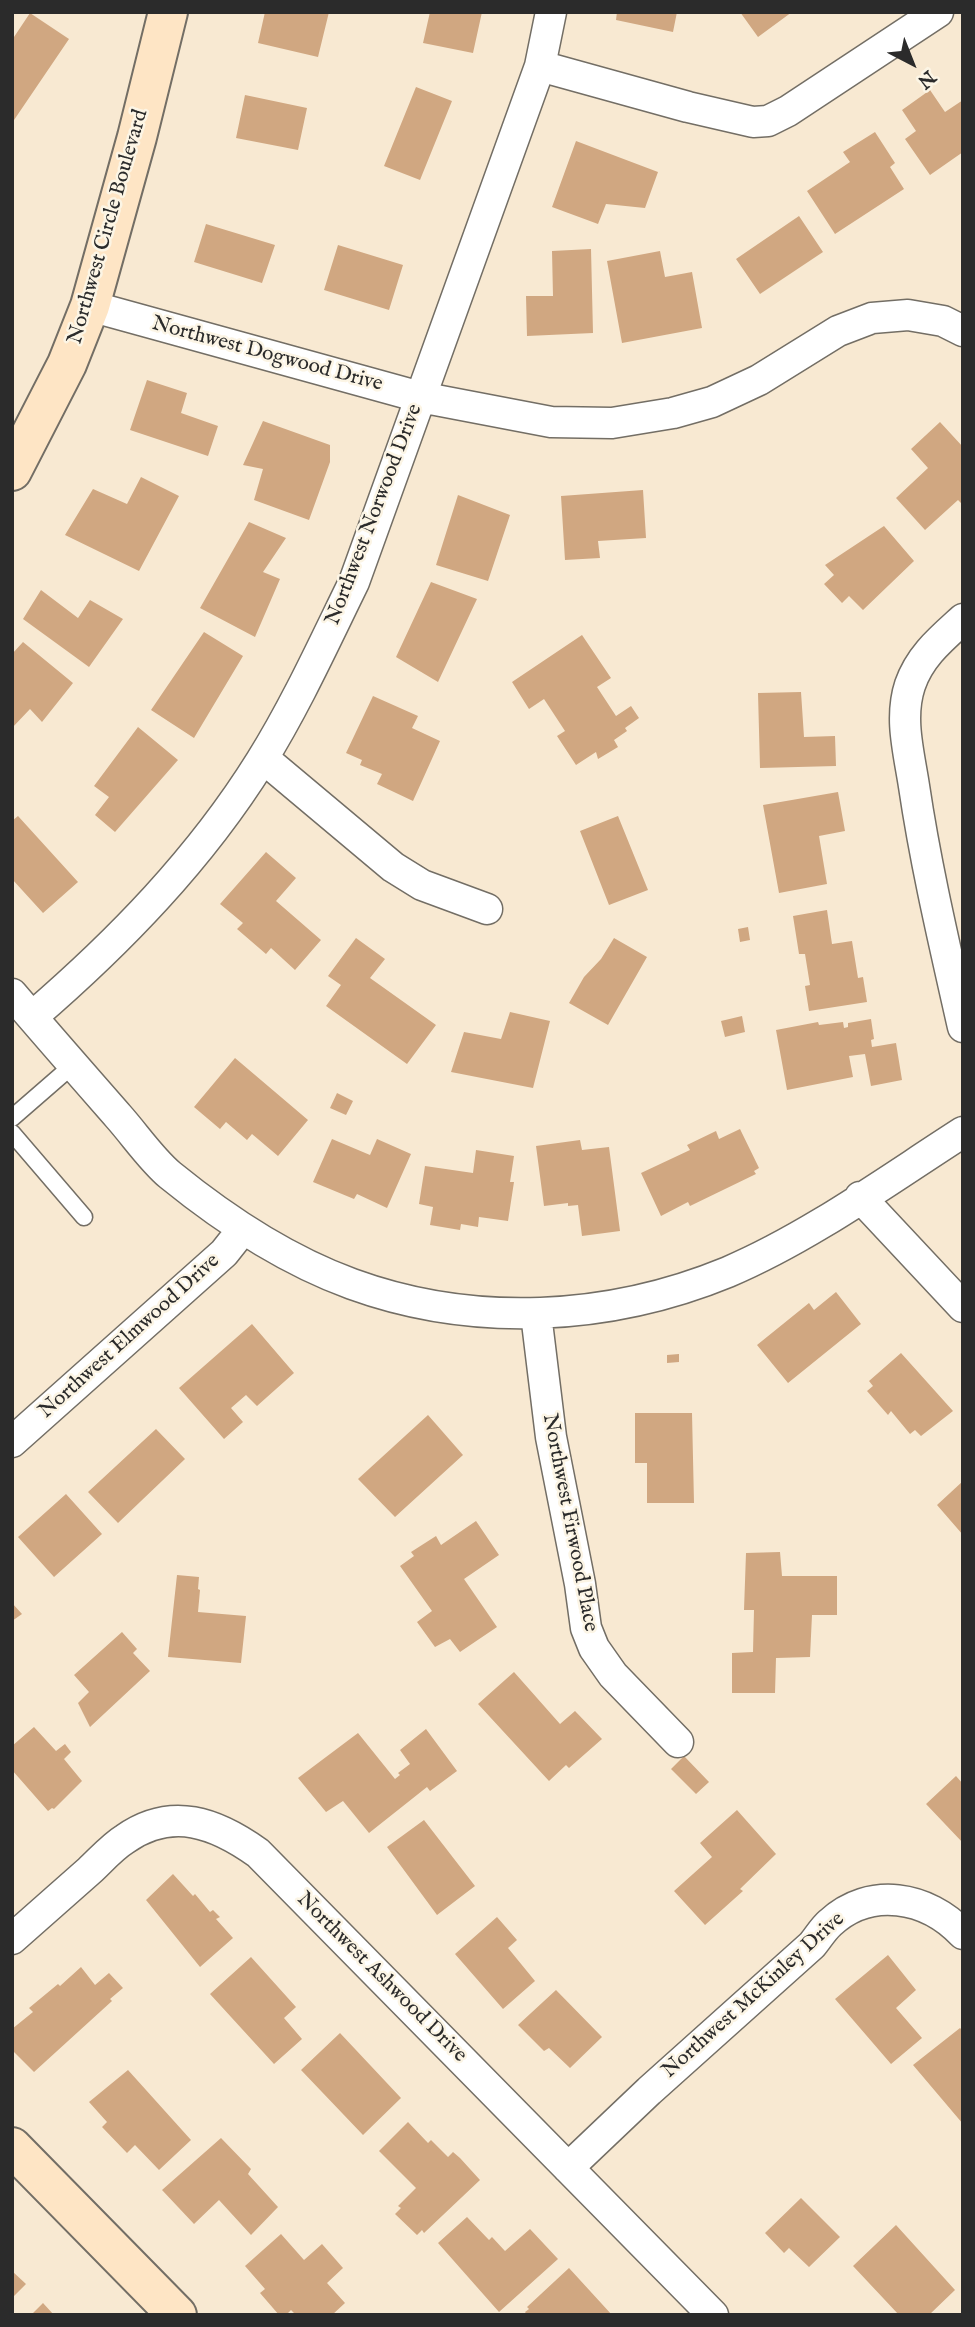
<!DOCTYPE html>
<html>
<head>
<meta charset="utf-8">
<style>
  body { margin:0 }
  #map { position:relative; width:975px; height:2327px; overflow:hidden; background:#f8e9d2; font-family:"IM FELL English",serif }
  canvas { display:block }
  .frame { position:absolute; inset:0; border:14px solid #2b2b2b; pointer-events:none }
  .north { position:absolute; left:877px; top:28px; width:70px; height:70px; -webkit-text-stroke:5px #fcf5e5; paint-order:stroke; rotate:138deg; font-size:19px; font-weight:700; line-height:28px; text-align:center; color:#2b2b2b }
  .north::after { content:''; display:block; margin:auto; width:24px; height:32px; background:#2b2b2b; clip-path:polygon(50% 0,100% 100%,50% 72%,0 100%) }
</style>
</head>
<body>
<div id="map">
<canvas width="975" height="2327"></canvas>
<div class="frame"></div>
<div class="north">N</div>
</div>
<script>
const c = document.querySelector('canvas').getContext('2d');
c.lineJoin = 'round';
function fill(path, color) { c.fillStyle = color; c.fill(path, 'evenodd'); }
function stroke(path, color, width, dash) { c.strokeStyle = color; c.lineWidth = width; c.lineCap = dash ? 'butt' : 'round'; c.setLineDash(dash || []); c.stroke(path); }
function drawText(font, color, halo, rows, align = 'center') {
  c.font = font + ' "IM FELL English",serif'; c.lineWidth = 5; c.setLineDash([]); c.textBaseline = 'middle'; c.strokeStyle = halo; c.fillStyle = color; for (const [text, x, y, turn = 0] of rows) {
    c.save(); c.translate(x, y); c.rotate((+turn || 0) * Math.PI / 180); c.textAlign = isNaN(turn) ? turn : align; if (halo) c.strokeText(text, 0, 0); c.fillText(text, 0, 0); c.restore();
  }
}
fill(new Path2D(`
  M265 12H329L318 57 258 43Z
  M430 12H482L473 53 423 43Z
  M617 12H677L673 32 616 20Z
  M740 12H792L758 37Z
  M30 13 69 39 12 123V40Z
  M416 87 452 101 420 180 384 166Z
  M930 90 945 112 963 100V152L930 175 905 139 916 131 902 110Z
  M245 95 307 108 298 150 236 138Z
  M875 132 895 163 890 167 904 189 835 234 807 191 850 162 843 152Z
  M576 141 658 172 645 208 606 204 598 224 552 207Z
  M799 216 823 252 760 294 736 259Z
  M206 224 275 245 262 283 194 262Z
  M338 245 403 265 389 310 324 290Z
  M591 249 593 333 527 336 526 296H553L552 251Z
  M660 251 665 277 692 272 702 328 622 343 607 261Z
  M147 380 187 393 181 413 218 426 208 456 130 430Z
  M263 421 330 445V462L309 520 254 500 263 469 243 465Z
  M940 422 963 447V505L958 500 925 530 896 498 928 468 911 449Z
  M141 477 179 496 139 571 65 535 93 489 127 504Z
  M643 490 646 538 598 541 600 558 565 560 561 496Z
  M458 495 510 515 488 581 436 565Z
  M249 522 286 538 263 572 280 579 255 637 200 608Z
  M884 526 914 561 863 610 849 596 842 603 824 584 834 575 825 565Z
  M431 582 477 599 438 682 396 657Z
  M41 590 78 618 90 600 123 619 89 667 23 619Z
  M204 632 243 656 194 738 151 710Z
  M582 635 611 678 597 687 616 716 631 706 639 718 625 728 627 731 614 740 618 747 598 759 596 752 576 765 557 736 565 731 544 699 529 709 512 682Z
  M23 642 73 683 42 722 30 709 12 728V654Z
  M801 692 804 737 835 736 836 766 760 768 758 693Z
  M373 696 418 716 412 728 440 741 413 801 377 784 382 774 360 765 362 760 346 753Z
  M138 727 178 760 115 832 95 815 109 797 94 786Z
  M838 792 845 831 819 836 827 884 779 893 763 805Z
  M18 816 78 882 43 913 12 879V821Z
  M618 816 648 890 609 905 580 831Z
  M266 852 296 878 276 901 321 940 295 970 271 948 266 954 237 929 243 923 220 904Z
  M827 910 832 944 852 941 858 978 863 977 867 1002 809 1011 805 986 810 985 805 954H799L793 916Z
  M748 927 750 940 740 942 738 929Z
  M356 938 385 959 370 978 436 1025 407 1064 326 1006 341 985 328 976Z
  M614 938 647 957 608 1025 569 1003 584 977 601 959Z
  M510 1012 550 1021 533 1088 451 1072 464 1032 501 1039Z
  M742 1016 745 1032 725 1037 721 1021Z
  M871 1019 874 1039 871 1040 872 1047 896 1043 902 1080 871 1086 865 1054 849 1056 853 1077 787 1090 776 1030 818 1022 819 1025 843 1022 844 1028 848 1027V1023Z
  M235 1058 308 1120 278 1156 252 1134 247 1140 226 1122 220 1129 194 1107Z
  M337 1093 353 1101 346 1115 330 1108Z
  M740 1129 759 1168 754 1171 756 1174 690 1206 688 1202 661 1216 641 1173 690 1150 687 1145 716 1131 719 1139Z
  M332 1139 370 1155 377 1139 411 1154 387 1208 357 1194 354 1199 313 1182Z
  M580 1140 582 1150 609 1147 620 1231 582 1236 578 1205 568 1206V1203L544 1206 536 1146Z
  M476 1150 514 1156 510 1182H514L508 1221 479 1217 478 1227 461 1224 460 1230 430 1225 433 1207 419 1204 425 1166 473 1173Z
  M836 1292 861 1324 788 1383 757 1345 809 1303 814 1310Z
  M252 1324 294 1373 257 1406 246 1395 231 1408 243 1422 224 1439 179 1388Z
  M901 1353 953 1411 921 1436 915 1430 910 1434 891 1411 888 1415 867 1391 873 1386 869 1381Z
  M679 1354V1362L667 1363V1355Z
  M635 1413H692L694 1503H647V1463H635Z
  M428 1415 463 1455 395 1517 358 1479Z
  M156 1429 185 1459 118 1523 88 1492Z
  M963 1481V1535L937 1505Z
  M66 1494 102 1534 54 1577 18 1537Z
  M476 1521 499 1555 464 1579 497 1627 460 1652 450 1639 435 1647 417 1622 432 1611 400 1566 414 1556 411 1552 436 1536 441 1545Z
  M780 1552 782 1576H837V1615H812L810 1657 776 1658 775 1693H732V1653L753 1652 754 1610H744L746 1553Z
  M177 1575 199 1577 198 1589 200 1590 198 1612 246 1616 241 1663 168 1657Z
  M12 1603 22 1614 12 1621Z
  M122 1632 137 1649 133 1653 150 1671 90 1727 78 1703 89 1692 74 1675Z
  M514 1672 560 1724 575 1711 602 1739 569 1768 566 1765 549 1781 478 1704Z
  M34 1727 56 1751 65 1744 71 1752 64 1759 82 1781 54 1809 52 1808 48 1811 12 1770V1746Z
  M426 1729 457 1771 430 1791 427 1787 369 1833 343 1801 326 1812 298 1778 358 1733 395 1779 400 1775 398 1773 410 1764 400 1750Z
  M684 1756 709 1782 696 1794 671 1769Z
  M956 1776 963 1784V1843L926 1804Z
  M737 1810 776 1854 740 1889 743 1891 705 1925 674 1891 712 1857 700 1843Z
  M424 1820 475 1886 437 1915 387 1847Z
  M173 1874 193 1896 195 1894 210 1912 213 1910 220 1917 216 1919 233 1938 200 1967 146 1900Z
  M497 1917 517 1940 508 1948 535 1981 503 2009 455 1954Z
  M888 1955 916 1990 896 2008 922 2038 891 2064 835 1999Z
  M251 1957 296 2007 284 2018 302 2039 274 2064 210 1994Z
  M81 1967 95 1985 109 1973 123 1988 110 1999 112 2001 34 2072 12 2050V2029L33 2012 29 2008 58 1984 60 1986Z
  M556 1990 602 2037 570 2068 549 2048 544 2051 518 2025Z
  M960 2028 963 2031V2124L913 2065Z
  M340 2033 401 2098 363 2135 301 2070Z
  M128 2070 191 2140 159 2170 135 2145 127 2153 102 2127 107 2122 89 2102Z
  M408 2122 428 2143 431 2140 448 2157 453 2152 460 2158 480 2180 424 2233 422 2230 417 2235 395 2214 401 2208 398 2206 416 2188 379 2151Z
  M221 2138 251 2169 248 2174 278 2207 251 2235 219 2200 194 2224 162 2190Z
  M801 2198 840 2237 809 2267 789 2248 784 2253 765 2233Z
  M467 2217 489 2240 492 2237 505 2251 530 2229 558 2259 499 2312 438 2243Z
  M896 2225 955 2290 929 2315H899L853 2266Z
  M281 2234 304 2260 322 2244 343 2268 327 2283 345 2303 332 2315H296L291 2310 286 2315H279L260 2293 265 2289 245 2266Z
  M569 2268 612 2315H527L525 2312 529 2309 527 2307Z
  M12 2271 26 2284 12 2298Z
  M43 2303 54 2315H31Z`), '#d0a781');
const lane = new Path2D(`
  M12 1118 73 1065
  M12 1133 84 1217`);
const street = new Path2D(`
  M540 66 688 107 753 122 768 121 788 111 938 12
  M90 306 420 397 551 422 612 423 673 413 712 402 759 380 838 331 872 318 908 315 943 321 963 331
  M963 619C941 639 920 656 910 685 899 718 909 753 914 786 926 867 945 947 963 1027
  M263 758 393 867 422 885 487 909
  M12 994C47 1035 83 1076 118 1116 135 1135 151 1159 170 1175 224 1219 286 1260 352 1284 473 1328 609 1321 728 1272 810 1237 888 1180 963 1132
  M32 1017C119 942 200 859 261 761 296 705 325 641 354 582L540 66 551 12
  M860 1197 963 1307
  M536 1314 551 1437 580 1584 586 1628 594 1648 613 1675 678 1742
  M12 1442 224 1253 243 1229
  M12 1939C38 1916 63 1894 89 1871 101 1860 112 1847 125 1839 172 1806 216 1823 258 1853L713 2315
  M568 2168 649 2091 812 1945C818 1938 823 1929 830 1923 870 1886 927 1896 963 1934`);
const secondary = new Path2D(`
  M12 471 67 364 90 306 137 137 168 12
  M12 2147 177 2315`);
stroke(lane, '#736e65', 19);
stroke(street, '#736e65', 33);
stroke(secondary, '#736e65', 42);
stroke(lane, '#fff', 16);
stroke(street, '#fff', 30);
stroke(secondary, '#fee5c5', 38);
drawText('21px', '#2b2b2b', '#fcf5e5', [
  ["Northwest Circle Boulevard",109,227,-74],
  ["Northwest Dogwood Drive",267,355,15],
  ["Northwest Norwood Drive",375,515,-69],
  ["Northwest Elmwood Drive",130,1337,-42],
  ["Northwest Firwood Place",569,1523,79],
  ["Northwest Ashwood Drive",381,1978,45],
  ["Northwest McKinley Drive",754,1996,-42]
]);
</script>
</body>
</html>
